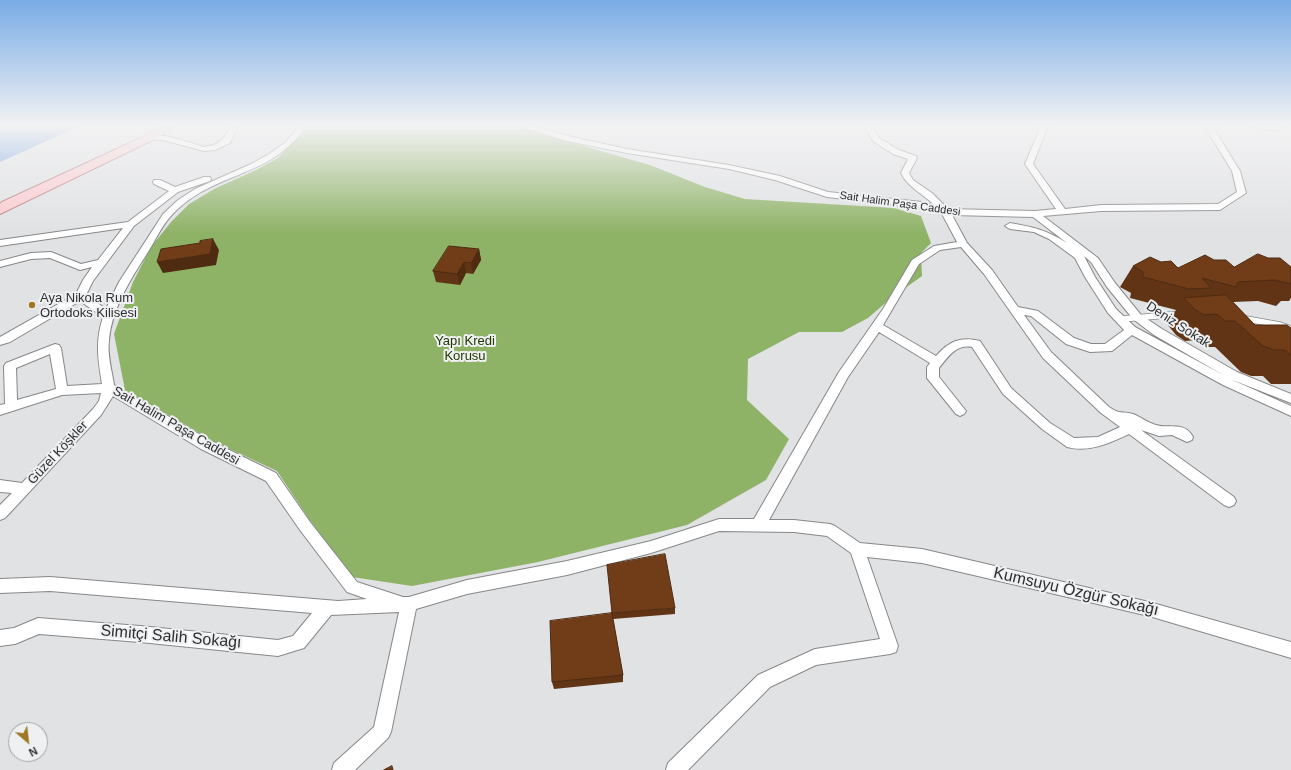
<!DOCTYPE html>
<html>
<head>
<meta charset="utf-8">
<style>
  body { margin:0 }
  #map { position:relative; width:1291px; height:770px; overflow:hidden; background:#e1e2e4; font-family:Arial,sans-serif }
  canvas { display:block }
  .north { position:absolute; left:8px; top:722px; width:40px; height:40px; box-sizing:border-box; background:#eef0f2; border:1px solid #a1a3a4; border-radius:50%; rotate:152deg; font-size:11px; font-weight:700; line-height:16px; text-align:center; color:#2e2f30 }
  .north::after { content:''; display:block; margin:auto; width:14px; height:18px; background:#9f7725; clip-path:polygon(50% 0,100% 100%,50% 72%,0 100%) }
</style>
</head>
<body>
<div id="map">
<canvas width="1291" height="770"></canvas>
<div class="north">N</div>
</div>
<script>
const c = document.querySelector('canvas').getContext('2d');
c.lineJoin = 'round';
function fill(path, color) { c.fillStyle = color; c.fill(path, 'evenodd'); }
function stroke(path, color, width, dash) { c.strokeStyle = color; c.lineWidth = width; c.lineCap = dash ? 'butt' : 'round'; c.setLineDash(dash || []); c.stroke(path); }
function drawText(font, color, halo, rows, align = 'center') {
  c.font = font + ' Arial,sans-serif'; c.lineWidth = 4; c.setLineDash([]); c.textBaseline = 'middle'; c.strokeStyle = halo; c.fillStyle = color; for (const [text, x, y, turn = 0] of rows) {
    c.save(); c.translate(x, y); c.rotate((+turn || 0) * Math.PI / 180); c.textAlign = isNaN(turn) ? turn : align; if (halo) c.strokeText(text, 0, 0); c.fillText(text, 0, 0); c.restore();
  }
}
fill(new Path2D(`
  M307 126H528L538 133 650 165 705 187 745 199 894 208 921 216 931 243 921 253 922 276 890 299 868 318 842 332H799L748 359 747 400 789 439 766 480 687 525 538 562 412 586 352 577 309 519 277 471 215 442 125 390 114 334 133 282 151 247 171 222 189 204 216 188 254 171 278 158Z`), '#8eb266');
fill(new Path2D(`
  M0 126H80L0 162Z`), '#74a0e3');
const lane = new Path2D(`
  M1241 318 1280 325 1291 329
  M1121 319 1181 314`);
const street = new Path2D(`
  M231 126H238L230 143 215 150 204 151 163 140 148 139 147 137C156 130 193 144 204 147 220 145 224 139 231 126Z
  M299 126H307C275 169 243 169 201 192 189 199 179 207 170 217 162 226 157 237 151 247 133 276 112 306 109 340 107 356 112 370 114 385L211 441 276 473 310 522 357 582 403 597H409L467 580 567 561 651 541 719 519H754L839 372 883 309 912 260 934 246 957 242 942 214 921 208 827 197 775 180 729 169 627 153 567 141 525 128V126H534L572 137 627 149 729 165 780 176 828 192 922 202 935 206C924 194 908 188 901 173L908 159 893 154 873 141 865 126H872L879 138 899 150 916 156 917 158 909 173 913 180 932 193 948 209 1035 211 1056 209 1025 164 1041 126H1048L1033 164 1065 209 1101 205 1218 204 1237 192 1232 171 1205 127 1206 126H1219V128L1214 129 1240 171 1246 193 1220 210 1101 211 1043 216 1098 258 1115 283 1141 315 1162 329 1237 372 1291 394V403L1230 379 1291 406V416L1223 385 1132 335 1112 351 1090 352 1066 344 1031 316 1024 315 1051 352 1109 407C1122 416 1122 410 1133 414 1141 417 1148 423 1156 425 1168 429 1185 421 1193 437L1192 440 1187 442 1172 435 1159 436 1141 430 1234 497 1236 501 1234 505 1229 507 1224 505 1129 434C1110 443 1089 453 1067 447L1042 429 1003 394 972 347C956 344 948 357 939 368V377L966 411 964 414 960 416 956 414 927 378V367L930 363 879 332 848 377 769 520H794L830 524 835 526 860 543 922 549 1149 602 1291 642V658L1149 616 922 563 867 557 898 646 896 652 890 654 816 665 770 687 688 770H666L668 763 758 675 815 649 880 639 851 553 827 536 794 532 719 531 651 553 567 575 467 594 416 609 391 732 388 738 355 770H332L334 763 374 727 399 612 331 615 304 648 278 656 140 642 39 634 15 644 0 646V630L14 628 38 618 140 626 278 640 293 636 312 613 50 591 0 593V579L50 577 338 601 367 599 347 592 300 530 266 481 201 449 113 396 101 415 5 518 0 520V505L12 493 0 492V480L22 483 93 409 99 401 101 393 62 395 0 415V405L5 404 4 366 6 363 55 344 59 345 61 348 67 386 102 384C98 358 95 342 103 317L80 301 10 342 0 345V337L76 294 83 280 92 267 80 270 50 258 31 259 0 267V261L31 253 51 252 81 264 98 260 123 228 0 246V240L128 222 169 191 154 184 153 182 154 180H160L175 187 204 177H210L211 179 210 181 178 192 134 226 93 281 86 295 106 309 119 282 156 225 163 214 178 200 195 189 251 164 269 154 286 142ZM952 215 1033 217 1067 243C1047 230 1033 227 1010 223L1005 226 1010 229 1034 232 1049 239 1075 258 1085 277 1108 313 1124 330 1105 344H1091L1074 338 1038 311 1018 307 992 270 967 243ZM961 247 984 274 1043 358 1101 413 1120 427 1098 437 1074 438 1050 423 1011 388 980 341C961 336 949 341 936 356L883 325 919 264 940 250ZM1084 256 1091 262 1107 287 1133 319 1154 335 1225 376 1135 327 1116 309 1095 277ZM50 354 56 389 17 400 16 368Z
  M1252 126H1283L1285 128C1279 132 1258 130 1252 126Z`);
const primary = new Path2D(`
  M162 126H175L155 139 0 214V204L2 202 147 135Z`);
stroke(lane, '#868789', 7);
stroke(street, '#868789', 2);
stroke(primary, '#b47d80', 2);
stroke(lane, '#fff', 5.5);
fill(street, '#fff');
fill(primary, '#fdcacd');
fill(new Path2D(`
  M479 249 481 260 473 274 466 273 460 285 436 282 433 271Z
  M1268 258 1291 267V298L1289 301H1281L1276 306 1258 301 1233 302 1255 325 1291 328V384H1271L1263 376H1251L1241 372 1215 347H1205L1198 340 1185 341 1176 335 1167 324 1176 310 1130 298 1131 293 1120 287 1133 266 1161 262 1178 268 1214 260 1234 267Z
  M675 608V614L613 619 623 675V682L554 689 552 682 611 613Z`), '#603415');
fill(new Path2D(`
  M213 239 219 250 216 265 163 273 157 262Z
  M479 249 481 260 473 274 471 263Z
  M464 262 466 273 460 285 457 274Z`), '#4e2b11');
const building = new Path2D(`
  M213 239 210 254 157 262 161 249 200 243V241Z
  M449 246 479 249 471 263 464 262 457 274 433 271Z
  M1258 254 1268 258H1280L1291 267V284L1274 280 1238 282 1236 287 1202 278 1211 288 1189 289 1143 277V272L1133 266 1150 257 1161 262 1171 261 1178 268 1205 255 1214 260H1226L1234 267Z
  M1226 295 1255 325H1287L1291 328V355L1285 350H1274L1263 346 1235 321H1225L1217 314 1204 315 1194 309 1184 298Z
  M665 554 675 608 612 613 607 565Z
  M612 613 623 675 552 682 550 621Z
  M392 766 393 770H384Z`);
fill(building, '#703d18');
stroke(building, '#4e2b11', 1);
const sky = c.createLinearGradient(0, 0, 0, 233);
sky.addColorStop(0, '#79ace6');
sky.addColorStop(0.54, '#f2f2f3');
sky.addColorStop(1, '#f2f2f300');
c.fillStyle = sky;
c.fillRect(0, 0, 1291, 233);
for (const [x, y, r, color] of [
  [32,305,4,"#9f7725"]
]) { const dot = new Path2D(); dot.arc(x, y, r, 0, 2 * Math.PI); c.fillStyle = color; c.fill(dot); stroke(dot, '#eef0f2', 1.5); }
drawText('11px', '#2e2f30', '#eef0f2', [
  ["Sait Halim Paşa Caddesi",900,204,8]
]);
drawText('13px', '#2e2f30', '#eef0f2', [
  ["Aya Nikola Rum",40,298],
  ["Ortodoks Kilisesi",40,313]
], 'left');
drawText('13px', '#2e2f30', '#eef0f2', [
  ["Deniz Sokak",1178,325,33],
  ["Sait Halim Paşa Caddesi",176,426,30],
  ["Güzel Köşkler",58,453,-47]
]);
drawText('13px', '#223800', '#eef0f2', [
  ["Yapı Kredi",465,341],
  ["Korusu",465,356]
]);
drawText('16px', '#2e2f30', '#eef0f2', [
  ["Kumsuyu Özgür Sokağı",1076,592,13],
  ["Simitçi Salih Sokağı",171,637,5]
]);
</script>
</body>
</html>
